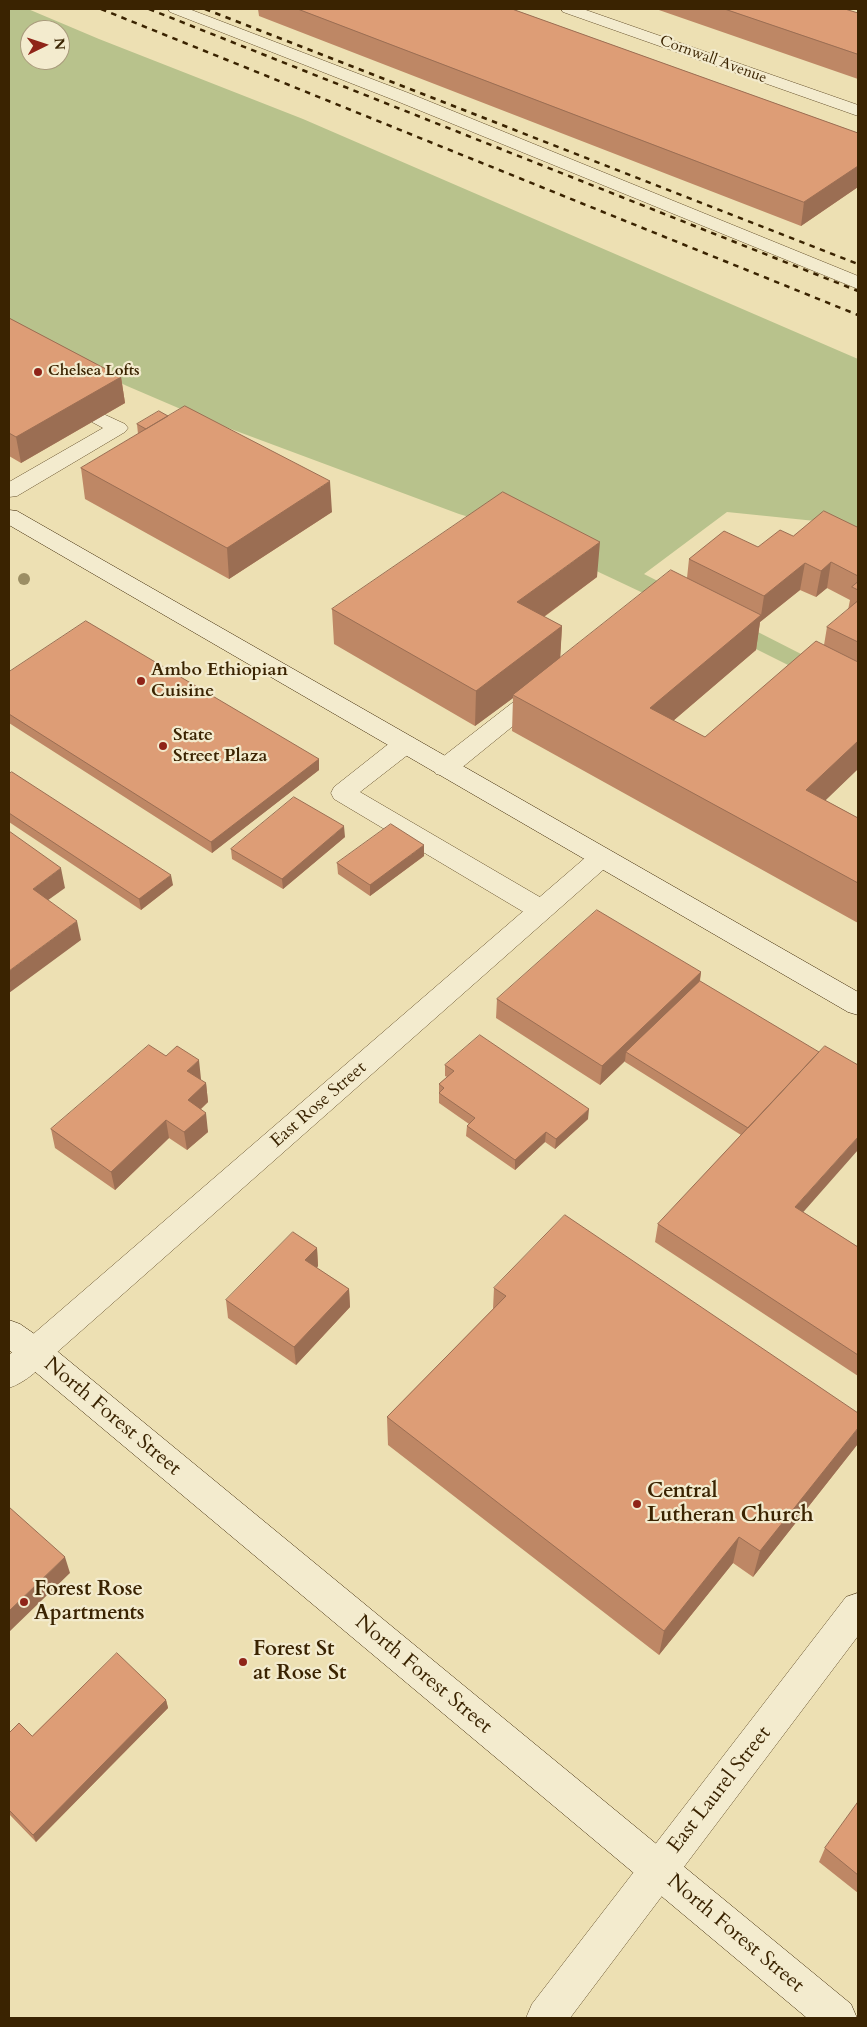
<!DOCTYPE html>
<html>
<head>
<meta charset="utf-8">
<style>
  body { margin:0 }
  #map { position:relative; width:867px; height:2027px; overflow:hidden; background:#ede0b3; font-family:Cardo,serif }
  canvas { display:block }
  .frame { position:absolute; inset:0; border:10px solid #3a2301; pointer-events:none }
  .north { position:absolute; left:20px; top:20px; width:50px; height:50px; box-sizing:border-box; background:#f3ebce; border:1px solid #a99b7c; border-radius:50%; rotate:86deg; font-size:14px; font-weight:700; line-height:20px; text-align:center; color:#3a2301 }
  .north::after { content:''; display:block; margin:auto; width:18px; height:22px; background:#8f2418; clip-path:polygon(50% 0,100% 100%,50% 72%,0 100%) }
</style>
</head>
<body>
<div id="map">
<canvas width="867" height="2027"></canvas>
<div class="frame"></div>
<div class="north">N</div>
</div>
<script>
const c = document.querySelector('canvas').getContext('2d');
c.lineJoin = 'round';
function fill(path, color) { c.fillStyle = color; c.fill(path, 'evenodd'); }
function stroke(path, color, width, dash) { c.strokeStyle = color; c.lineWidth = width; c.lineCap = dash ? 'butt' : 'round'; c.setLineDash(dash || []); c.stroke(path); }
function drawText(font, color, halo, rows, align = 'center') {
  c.font = font + ' Cardo,serif'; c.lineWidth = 4.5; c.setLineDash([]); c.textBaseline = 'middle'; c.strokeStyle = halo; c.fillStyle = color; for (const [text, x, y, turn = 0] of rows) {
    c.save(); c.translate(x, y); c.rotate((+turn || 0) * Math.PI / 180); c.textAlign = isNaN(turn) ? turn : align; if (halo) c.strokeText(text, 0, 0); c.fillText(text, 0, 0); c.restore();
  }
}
fill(new Path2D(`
  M9 9H28L99 39 303 119 858 359V530L835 523 727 512 644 574 858 683V700L658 600 503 527 459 514 204 419 127 386 31 340 9 326ZM30 30H60V60H30Z`), '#b8c28c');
const service = new Path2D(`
  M168 9H189L411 94 858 276V289L399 102 170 12Z
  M99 412 125 424 128 428 125 432 17 496 9 497V482L103 428 92 422 89 418 92 414Z
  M542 683 550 686 554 691 550 696 454 774 445 776 436 774 433 768 436 762 534 686Z
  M405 736 414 738 417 744 414 750 360 792 550 903 554 910 550 917 541 919 532 917 334 799 331 793 334 787 396 738Z
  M35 1338 46 1342 51 1352C43 1368 26 1382 9 1388V1355L24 1342Z`);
const minor = new Path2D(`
  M602 848 611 851 615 857 611 863 46 1362 35 1366 24 1362 19 1352 24 1342 593 851Z
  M858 1593V1636L570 2018H526L532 2004 846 1597Z`);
const tertiary = new Path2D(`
  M561 9H583L858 105V116L563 12Z`);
const secondary = new Path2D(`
  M9 510 17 511 858 992V1015L848 1012 9 525Z
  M9 1320 20 1324 46 1342 851 2004 857 2018H807L9 1350Z`);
stroke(service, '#67522e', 1);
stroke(minor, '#67522e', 1);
stroke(tertiary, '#67522e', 1);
stroke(secondary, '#3a2301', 1);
fill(service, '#f3ebce');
fill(minor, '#f3ebce');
fill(tertiary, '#f3ebce');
fill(secondary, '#f3ebce');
stroke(new Path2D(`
  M101 9 858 315
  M149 9 858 291
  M205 9 858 264`), '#3a2301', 2.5, [5.5, 5.5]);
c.fillStyle = '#9c8e64';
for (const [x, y] of [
  [24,579]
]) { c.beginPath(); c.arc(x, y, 6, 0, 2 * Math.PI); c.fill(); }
fill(new Path2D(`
  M258 9H512L858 133V187L801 226 259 16Z
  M656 9H845L858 13V79Z
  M9 318 121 377 125 403 21 463 9 456Z
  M137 424 332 512 229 579 85 499 81 468 138 434Z
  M858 526V769L825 800 858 818V923L512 731 513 698 475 726 334 644 332 609 597 577 544 617 562 626 560 658 687 578 689 559 758 547 793 536 857 527ZM827 588 850 600 848 610 827 627 824 645 705 737 673 721 756 650 760 622 800 590 816 597Z
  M9 672 319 759V770L212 853 9 723Z
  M9 774 173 885 141 910 9 822Z
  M345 837 283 889 232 859 231 849Z
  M424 856 370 896 338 874 337 863Z
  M701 972 700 981 803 1212 858 1247V1376L655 1242 658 1224 741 1135 625 1062V1061L600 1085 496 1018 497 999Z
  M445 1065 588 1119 555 1149 545 1142 515 1170 466 1136 467 1126 469 1124 439 1103V1084L447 1077 445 1076Z
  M201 1079 200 1080 206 1083 208 1102 201 1109 208 1132 187 1150 169 1138 115 1190 55 1148 51 1129Z
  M317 1248 318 1266 317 1268 349 1289 350 1307 296 1365 228 1318 226 1300Z
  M494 1288 857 1445 753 1577 733 1563 659 1655 388 1445 387 1417 493 1309Z
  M166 1700 168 1708 36 1842 9 1814V1733L32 1736Z
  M858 1802V1893L819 1862 825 1848Z`), '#be8765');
fill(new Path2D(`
  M858 166V187L801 226 804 202Z
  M121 377 125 403 21 463 16 437Z
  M330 481 332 512 229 579 227 548Z
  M600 542 597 577 515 638 517 602Z
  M831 562 827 588 816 597 821 571Z
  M805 563 800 590 760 622 764 596Z
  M761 615 756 650 646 744 650 708Z
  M562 626 560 662 513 695V698L475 726 476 691Z
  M858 741V769L799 826 806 790Z
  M319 759V770L212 853 211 842Z
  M344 826 345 837 283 889 282 879Z
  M424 845V856L370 896V885Z
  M61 868 65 888 37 908 33 889Z
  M171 875 173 885 141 910 139 899Z
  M77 921 81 940 9 993V971Z
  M701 972 698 991 626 1052 625 1061 600 1085 602 1066Z
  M199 1060 201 1079 190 1090 187 1071Z
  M206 1083 208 1102 190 1119 188 1100Z
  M589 1109 588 1119 555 1149 556 1139Z
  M206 1113 208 1132 187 1150 184 1132Z
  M166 1120 169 1138 115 1190 111 1172Z
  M546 1132 545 1142 515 1170V1160Z
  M858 1137V1150L791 1226 795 1207Z
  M317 1248 318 1266 306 1278 305 1260Z
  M349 1289 350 1307 296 1365 294 1347Z
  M858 1428V1441L857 1445 753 1577 760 1551Z
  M739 1537 733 1563 659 1655 664 1631Z
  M65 1557 70 1573 9 1632V1611Z
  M166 1700 168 1708 36 1842 33 1835Z`), '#9b6e53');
const building = new Path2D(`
  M298 9H512L858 133V166L804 202Z
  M725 9H845L858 13V54Z
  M9 318 121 377 16 437 9 433Z
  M185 406 330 481 227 548 81 468Z
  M159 411 168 416 146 429 137 424Z
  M503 492 600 542 517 602 562 626 476 691 332 609Z
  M824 511 857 527 858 526V576L831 562 821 571 805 563 764 596 689 559 724 531 758 547 780 530 793 536Z
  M671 570 761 615 650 708 705 737 816 641 858 662V741L806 790 858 818V883L513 695Z
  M858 582V590L852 587Z
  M858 601V642L827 627Z
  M86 621 319 759 211 842 9 714V672Z
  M12 772 171 875 139 899 9 813V774Z
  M294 797 344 826 282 879 231 849Z
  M391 824 424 845 370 885 337 863Z
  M9 831 61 868 33 889 77 921 9 971Z
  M597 910 701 972 602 1066 497 999Z
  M700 981 819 1052 748 1128 626 1052Z
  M480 1035 589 1109 556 1139 546 1132 515 1160 467 1126 475 1118 439 1093 444 1088 439 1084 454 1071 445 1065Z
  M149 1045 166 1056 177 1046 199 1060 187 1071 206 1083 188 1100 206 1113 184 1132 166 1120 111 1172 51 1129Z
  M825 1046 858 1065V1137L795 1207 858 1247V1355L658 1224Z
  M565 1215 858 1413V1428L760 1551 739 1537 664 1631 387 1417 506 1296 494 1288Z
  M293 1232 317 1248 305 1260 349 1289 294 1347 226 1300Z
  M9 1507 65 1557 9 1611Z
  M117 1653 166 1700 33 1835 9 1810V1733L19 1723 32 1736Z
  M858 1802V1875L825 1848Z`);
fill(building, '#dd9d76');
stroke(building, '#9b6e53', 1);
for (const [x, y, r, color] of [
  [38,372,5,"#8f2418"],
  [141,681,5,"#8f2418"],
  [163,746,5,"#8f2418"],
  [637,1504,5,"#8f2418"],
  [24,1602,5,"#8f2418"],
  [243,1662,5,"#8f2418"]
]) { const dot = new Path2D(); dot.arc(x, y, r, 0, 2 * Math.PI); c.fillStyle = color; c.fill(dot); stroke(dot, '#f3ebce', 2); }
drawText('15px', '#3a2301', '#f3ebce', [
  ["Cornwall Avenue",713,60,20]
]);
drawText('bold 15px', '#3a2301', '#f3ebce', [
  ["Chelsea Lofts",48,372]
], 'left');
drawText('bold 18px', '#3a2301', '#f3ebce', [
  ["Ambo Ethiopian",151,671],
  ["Cuisine",151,692],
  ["State",173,736],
  ["Street Plaza",173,757]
], 'left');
drawText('18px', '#3a2301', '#f3ebce', [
  ["East Rose Street",319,1105,-41]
]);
drawText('21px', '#3a2301', '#f3ebce', [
  ["North Forest Street",112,1417,40],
  ["North Forest Street",423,1675,40],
  ["East Laurel Street",720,1790,-52],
  ["North Forest Street",735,1934,40]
]);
drawText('bold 21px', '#3a2301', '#f3ebce', [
  ["Central",647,1492],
  ["Lutheran Church",647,1516],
  ["Forest Rose",34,1590],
  ["Apartments",34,1614],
  ["Forest St",253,1650],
  ["at Rose St",253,1674]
], 'left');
</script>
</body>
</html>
